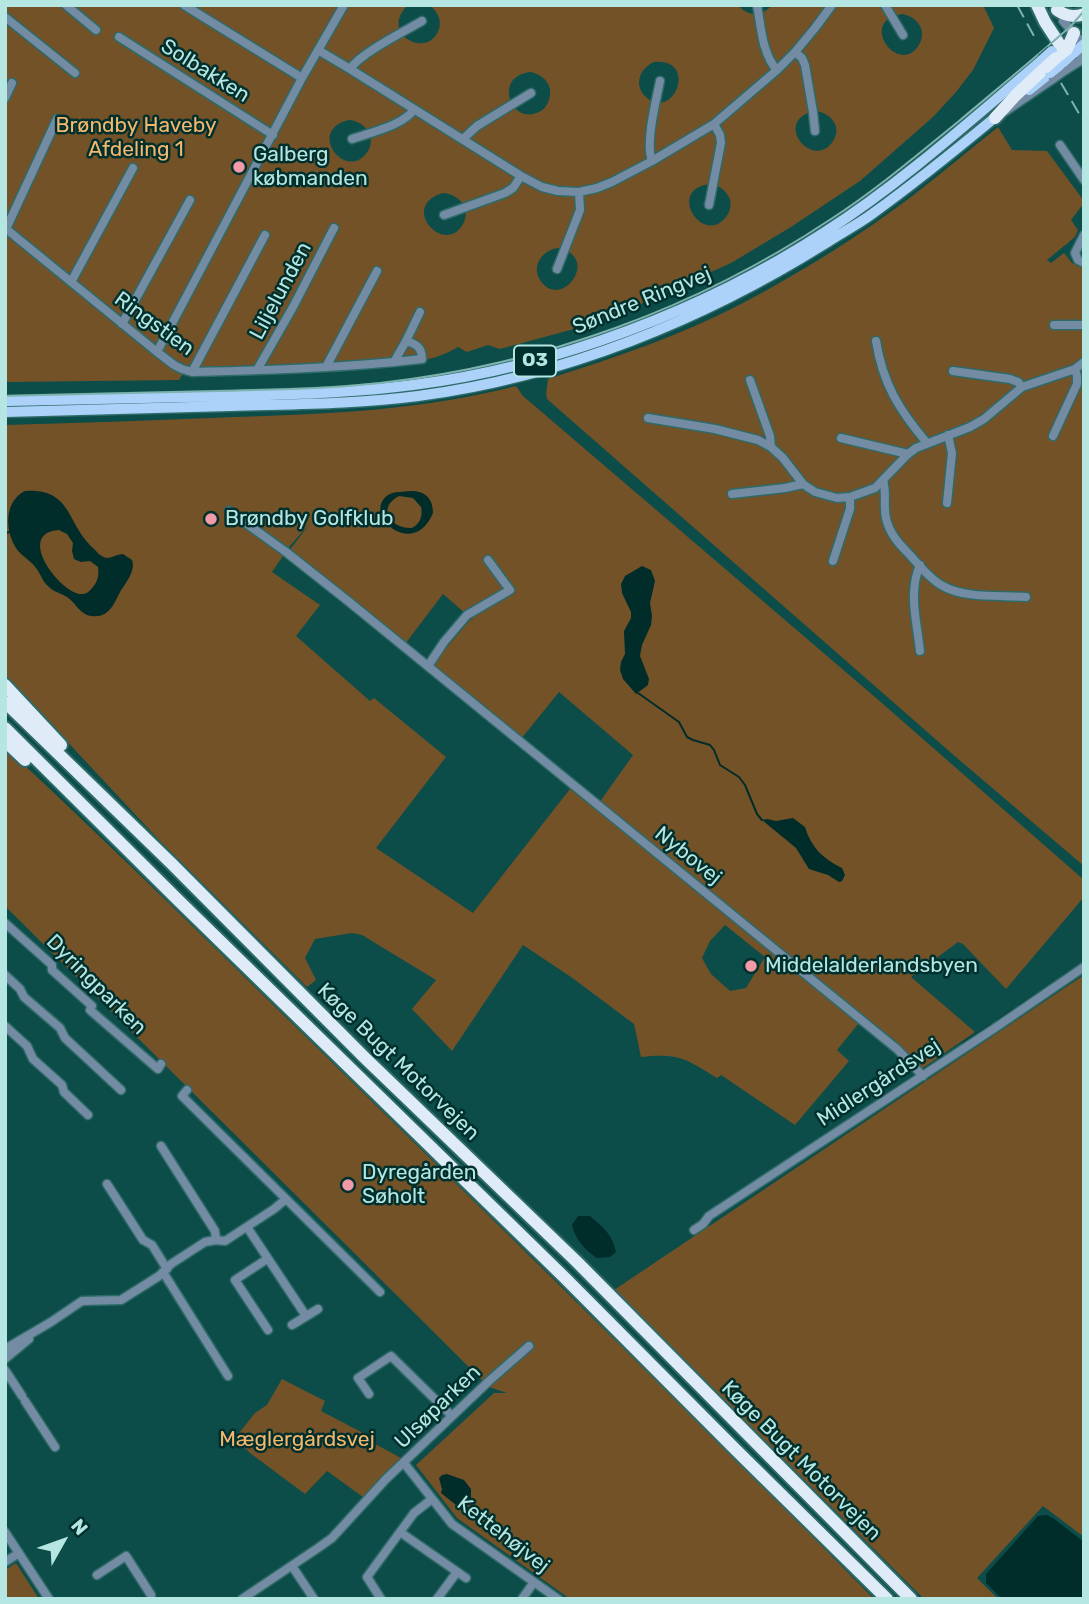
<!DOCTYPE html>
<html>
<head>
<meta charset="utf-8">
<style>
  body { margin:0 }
  #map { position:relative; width:1089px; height:1604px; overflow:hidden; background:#0c4c49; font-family:Rubik,sans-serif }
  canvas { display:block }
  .frame { position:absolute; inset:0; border:7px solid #b6e6e2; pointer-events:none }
  .north { position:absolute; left:28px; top:1506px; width:70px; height:70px; -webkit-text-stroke:5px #00302e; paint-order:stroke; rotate:50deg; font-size:19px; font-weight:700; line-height:28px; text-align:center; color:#b6e6e2 }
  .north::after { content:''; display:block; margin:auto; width:24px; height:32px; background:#b6e6e2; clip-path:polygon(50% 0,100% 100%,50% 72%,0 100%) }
</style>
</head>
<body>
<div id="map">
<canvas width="1089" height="1604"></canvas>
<div class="frame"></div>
<div class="north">N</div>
</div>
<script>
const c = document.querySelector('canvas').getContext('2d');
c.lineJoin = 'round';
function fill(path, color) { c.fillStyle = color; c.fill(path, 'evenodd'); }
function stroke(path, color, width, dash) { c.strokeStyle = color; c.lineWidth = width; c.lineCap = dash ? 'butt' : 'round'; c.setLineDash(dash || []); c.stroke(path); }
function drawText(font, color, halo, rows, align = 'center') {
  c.font = font + ' Rubik,sans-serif'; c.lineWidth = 5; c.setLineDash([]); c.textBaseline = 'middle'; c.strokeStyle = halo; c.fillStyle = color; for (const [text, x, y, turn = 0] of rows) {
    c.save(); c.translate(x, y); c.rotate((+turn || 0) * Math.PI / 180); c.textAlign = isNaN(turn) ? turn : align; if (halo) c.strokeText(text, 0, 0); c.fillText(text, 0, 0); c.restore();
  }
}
fill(new Path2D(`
  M5 5H408C378 33 428 61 439 29 442 19 437 12 430 5H738C748 17 762 17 772 5H983L994 28 973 70 956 92 933 117 860 181 791 227 731 263 636 306 574 329 500 349 488 345 467 352 458 347C430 364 402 363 370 366 308 372 245 373 182 375L179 380 9 382 5 381ZM903 14C916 17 927 29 920 43 901 80 855 20 903 14ZM654 62C699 58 674 122 646 97 633 85 640 68 654 62ZM531 72C544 75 554 86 549 100 547 105 544 110 539 112 510 126 493 75 531 72ZM815 111C830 112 843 127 833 141 813 172 771 120 815 111ZM349 120C364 121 377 136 368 151 347 184 305 130 349 120ZM711 184C727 187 737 203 726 217 703 247 665 188 711 184ZM443 193C458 194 472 208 463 224 445 257 398 206 443 193ZM558 248C602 257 561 312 540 280 531 265 543 250 558 248Z
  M998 127 1012 150 1047 151 1084 201V203L1071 220 1078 230 1075 237 1047 260 1051 263 1064 253 1073 264 1084 258V866L957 758 547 399 546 394 548 379C613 358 680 336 741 304 800 273 858 237 911 197 941 174 969 150 998 127Z
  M516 386 523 396 875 697 1084 880V897L1006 989 963 944 958 942 911 977 975 1032 923 1068 863 1018 837 1050 849 1061 795 1125 721 1075 717 1078C686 1059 679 1053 641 1057L634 1024 571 977 523 945 452 1051 412 1009 436 980 362 935 352 933 315 939 305 958 316 980 307 987 159 840 5 675V425C82 423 159 420 235 417 330 414 424 410 516 386ZM311 522 289 551 405 644 443 594 474 621 471 619 430 667 521 739 559 692 633 755 599 803 664 863 570 789 473 913 376 848 446 757 374 698 370 701 296 636 320 605 272 572 289 547ZM725 925 765 957 746 988 730 991 711 974 702 958 710 941Z
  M5 747C120 854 232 965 344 1074 522 1248 700 1422 874 1599H570L457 1518 416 1465 494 1393H507L489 1387 5 906Z
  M1084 975V1537L1043 1506 977 1578 998 1599H924L614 1290Z
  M282 1379 325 1401 321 1411 367 1435 366 1439 401 1458 363 1497 327 1471 305 1494 250 1453 235 1438 255 1413 267 1405Z
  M16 1563 39 1599H5V1570Z`), '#745228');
fill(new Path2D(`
  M25 491C72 488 66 523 93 548 97 552 101 557 107 558 111 558 118 554 123 554L132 560C136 572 125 583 119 594 113 606 108 618 92 616 80 615 76 603 67 597 61 593 53 592 48 586 42 581 41 574 36 568 32 562 25 558 20 553 5 537 2 502 25 491ZM59 530 67 534 73 543 72 551 74 559 81 562 90 561 98 567C99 575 98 582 92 588 90 591 86 594 83 594 63 597 13 533 59 530Z
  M411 491C425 491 433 498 433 513 413 561 361 513 388 495 395 491 403 492 411 491ZM399 496 413 498 421 507C423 516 420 524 412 528 391 529 376 508 399 496Z
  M642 566 651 570 655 581 650 603 652 616 651 625 642 645 640 656 649 679 648 685 636 694 623 679 620 670 621 662 625 654 624 631 631 618V612L622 593 621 584 625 576Z
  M793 818 805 827C811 847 823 859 842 868L845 875 842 881 839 882 828 875 809 869 796 848 762 820 767 819 776 821Z
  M578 1216H590C604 1228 612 1234 616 1252L610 1257 597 1258C585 1250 575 1239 572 1225Z
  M447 1474 464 1480 471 1489V1500L462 1505H456L441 1493 442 1489 439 1478 442 1475Z
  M1047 1515 1053 1518 1084 1542V1599H1002L986 1583V1574L1038 1516Z`), '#002c2a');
stroke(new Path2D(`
  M5 533 10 532
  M638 693 679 722 687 737 693 740 710 745 714 750 720 765 739 777 745 785 757 814 762 820
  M1064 975 1083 963
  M1020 1005 1056 981
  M998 1020 1014 1009
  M963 1043 992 1024
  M935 1062 941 1058
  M924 1069 932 1064
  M882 1097 915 1075`), '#002c2a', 2);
const minor = new Path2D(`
  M66 5 96 30
  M184 5 302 78
  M757 5C761 26 762 54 777 70
  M885 5 903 35
  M5 17 75 73
  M1063 21 1084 45
  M119 37 273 135
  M1073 47 1084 60
  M318 50 350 69 521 176 542 187 558 191 579 192 597 188 612 182 652 161 714 124 777 70 795 52 815 28 832 5
  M795 52 802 58 805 65 813 112 815 131
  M350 69C361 53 403 32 422 21
  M1064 71 1083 59
  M5 98 12 83
  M1006 111 1053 79
  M352 139C369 133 405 125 414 109
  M463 139 477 126 531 93
  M1060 145 1084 180
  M652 161C645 143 656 101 660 81
  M709 205 721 143 720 135 714 124
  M444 215 505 193 513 188 521 176
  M5 228 157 352 174 365 182 369 192 372C269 370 346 368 422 359 422 347 416 344 406 341L394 362
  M6 229 57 119
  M1084 235 1075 253 1078 260 1084 263
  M557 269 580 210 579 192
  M71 282 133 168
  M122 324 190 200
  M1054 325H1084
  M406 341 420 312
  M876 341C883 384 899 410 927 443
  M157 352 302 78 344 5
  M326 367 377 271
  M257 370 293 307 334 228
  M953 371 1010 379 1018 382 1022 387
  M192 372 265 235
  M750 380 770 436 771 447
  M648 418 715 429 758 440 771 447 783 458 803 484 815 492 837 498 850 497 875 488 908 454 916 448 970 427 984 419 1022 387 1075 369 1084 362
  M1053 436 1077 384V376L1075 369
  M841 438 908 454
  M883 480C887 493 883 505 886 518 889 533 899 544 909 554 919 565 929 578 941 585 964 599 1000 595 1026 597
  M732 494 785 488 803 484
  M947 503 952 453 948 435
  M229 511 286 552 348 601 897 1049 923 1076
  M833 561 850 509V497
  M920 565C908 592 917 623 920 651
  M428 666 444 642 467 615 510 590 488 560
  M5 923 52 965V970L92 1006 90 1010 158 1069 161 1064
  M5 975 20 989 24 997 60 1028 65 1038 121 1090
  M5 1026 27 1046 33 1059 62 1085 64 1092 88 1115
  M187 1090 182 1096 380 1292
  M161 1146 215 1231 216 1240
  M107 1184 143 1240 152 1245 167 1269
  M247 1227 306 1316
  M694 1230 703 1224 709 1216 995 1028 1084 967
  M267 1259 235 1280 268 1330
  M163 1272 228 1376
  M292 1325 318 1309
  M5 1349 51 1322 82 1301 121 1300 159 1276 171 1264 205 1242 216 1240 225 1241 274 1209 286 1199
  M5 1359 29 1339
  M5 1370 22 1396
  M369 1394 358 1378 391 1356 452 1416
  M25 1401 55 1447
  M404 1463 452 1524 558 1599
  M5 1532 49 1599
  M400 1532 466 1578
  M5 1562 19 1553
  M292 1566 314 1599
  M97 1575 126 1556 151 1595
  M242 1599 318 1548 332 1538 386 1479 489 1381 529 1346
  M381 1599 367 1577 414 1513 432 1499
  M437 1599 457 1572
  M522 1599 534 1582`);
const major = new Path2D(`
  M1060 65 1084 44
  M1029 90 1050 73
  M5 401C81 400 157 398 232 396 293 394 353 393 413 385 555 367 705 310 825 232 903 182 972 119 1042 60
  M5 412C80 410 155 408 230 406 293 404 356 404 418 396 563 377 703 320 826 243 841 233 857 225 872 214 915 183 957 149 998 115`);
const highway = new Path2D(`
  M1037 5 1045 22 1060 45
  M1057 10C1066 16 1074 18 1084 14
  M1056 58 1067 49 1074 33
  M995 118 1016 95 1046 67
  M5 685 61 745
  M5 702 171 863 364 1057 576 1261 911 1599
  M5 728 177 899 564 1277 736 1450 887 1599
  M5 741 25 760`);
stroke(minor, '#2e6b68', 11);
stroke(major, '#2e6b68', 13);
stroke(highway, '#2e6b68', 16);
stroke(minor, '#748ba4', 8);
stroke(major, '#acd2fa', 10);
stroke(highway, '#dfebf7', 12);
stroke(new Path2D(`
  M5 396C76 394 147 393 219 391 272 390 326 389 380 383 541 365 696 309 831 219 876 190 917 155 959 121 991 94 1024 67 1056 39L1070 27 1084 11`), '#7eb3af', 2);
stroke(new Path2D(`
  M1017 5 1034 36
  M1061 83 1084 122`), '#7eb3af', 2, [14, 7]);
const minorBridge = new Path2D(`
  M1053 79 1064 71`);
const majorBridge = new Path2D(`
  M1042 60 1052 51
  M1050 73 1060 65`);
const highwayBridge = new Path2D(`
  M1046 67 1056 58`);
stroke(minorBridge, '#2e6b68', 11, []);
stroke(majorBridge, '#2e6b68', 13, []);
stroke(highwayBridge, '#2e6b68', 16, []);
stroke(minorBridge, '#748ba4', 8);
stroke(majorBridge, '#acd2fa', 10);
stroke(highwayBridge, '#dfebf7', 12);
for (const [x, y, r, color] of [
  [239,167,7,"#f39aa8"],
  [211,519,7,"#f39aa8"],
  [751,966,7,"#f39aa8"],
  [348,1185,7,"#f39aa8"]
]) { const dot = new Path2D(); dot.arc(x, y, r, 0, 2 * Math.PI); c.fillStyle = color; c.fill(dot); stroke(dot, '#00302e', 2.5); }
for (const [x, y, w] of [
  [535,361,42]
]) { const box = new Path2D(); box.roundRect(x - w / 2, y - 15.5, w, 31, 5); c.fillStyle = '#00302e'; c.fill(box); stroke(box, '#b6e6e2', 2); }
drawText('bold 19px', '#b6e6e2', null, [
  ["O3",535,361]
]);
drawText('21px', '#b6e6e2', '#00302e', [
  ["Solbakken",205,71,32],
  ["Liljelunden",281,291,-62],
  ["Søndre Ringvej",642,301,-22],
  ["Ringstien",154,324,36],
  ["Nybovej",688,856,39],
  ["Dyringparken",96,985,45],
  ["Køge Bugt Motorvejen",398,1062,44],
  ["Midlergårdsvej",879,1083,-33],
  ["Ulsøparken",438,1407,-44],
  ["Køge Bugt Motorvejen",801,1461,45],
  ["Kettehøjvej",503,1535,38]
]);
drawText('21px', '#f6b76c', '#00302e', [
  ["Brøndby Haveby",136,126],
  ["Afdeling 1",136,150],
  ["Mæglergårdsvej",297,1440]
]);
drawText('21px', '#b6e6e2', '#00302e', [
  ["Galberg",253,155],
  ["købmanden",253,179],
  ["Brøndby Golfklub",225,519],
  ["Middelalderlandsbyen",765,966],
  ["Dyregården",362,1173],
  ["Søholt",362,1197]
], 'left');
</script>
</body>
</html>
